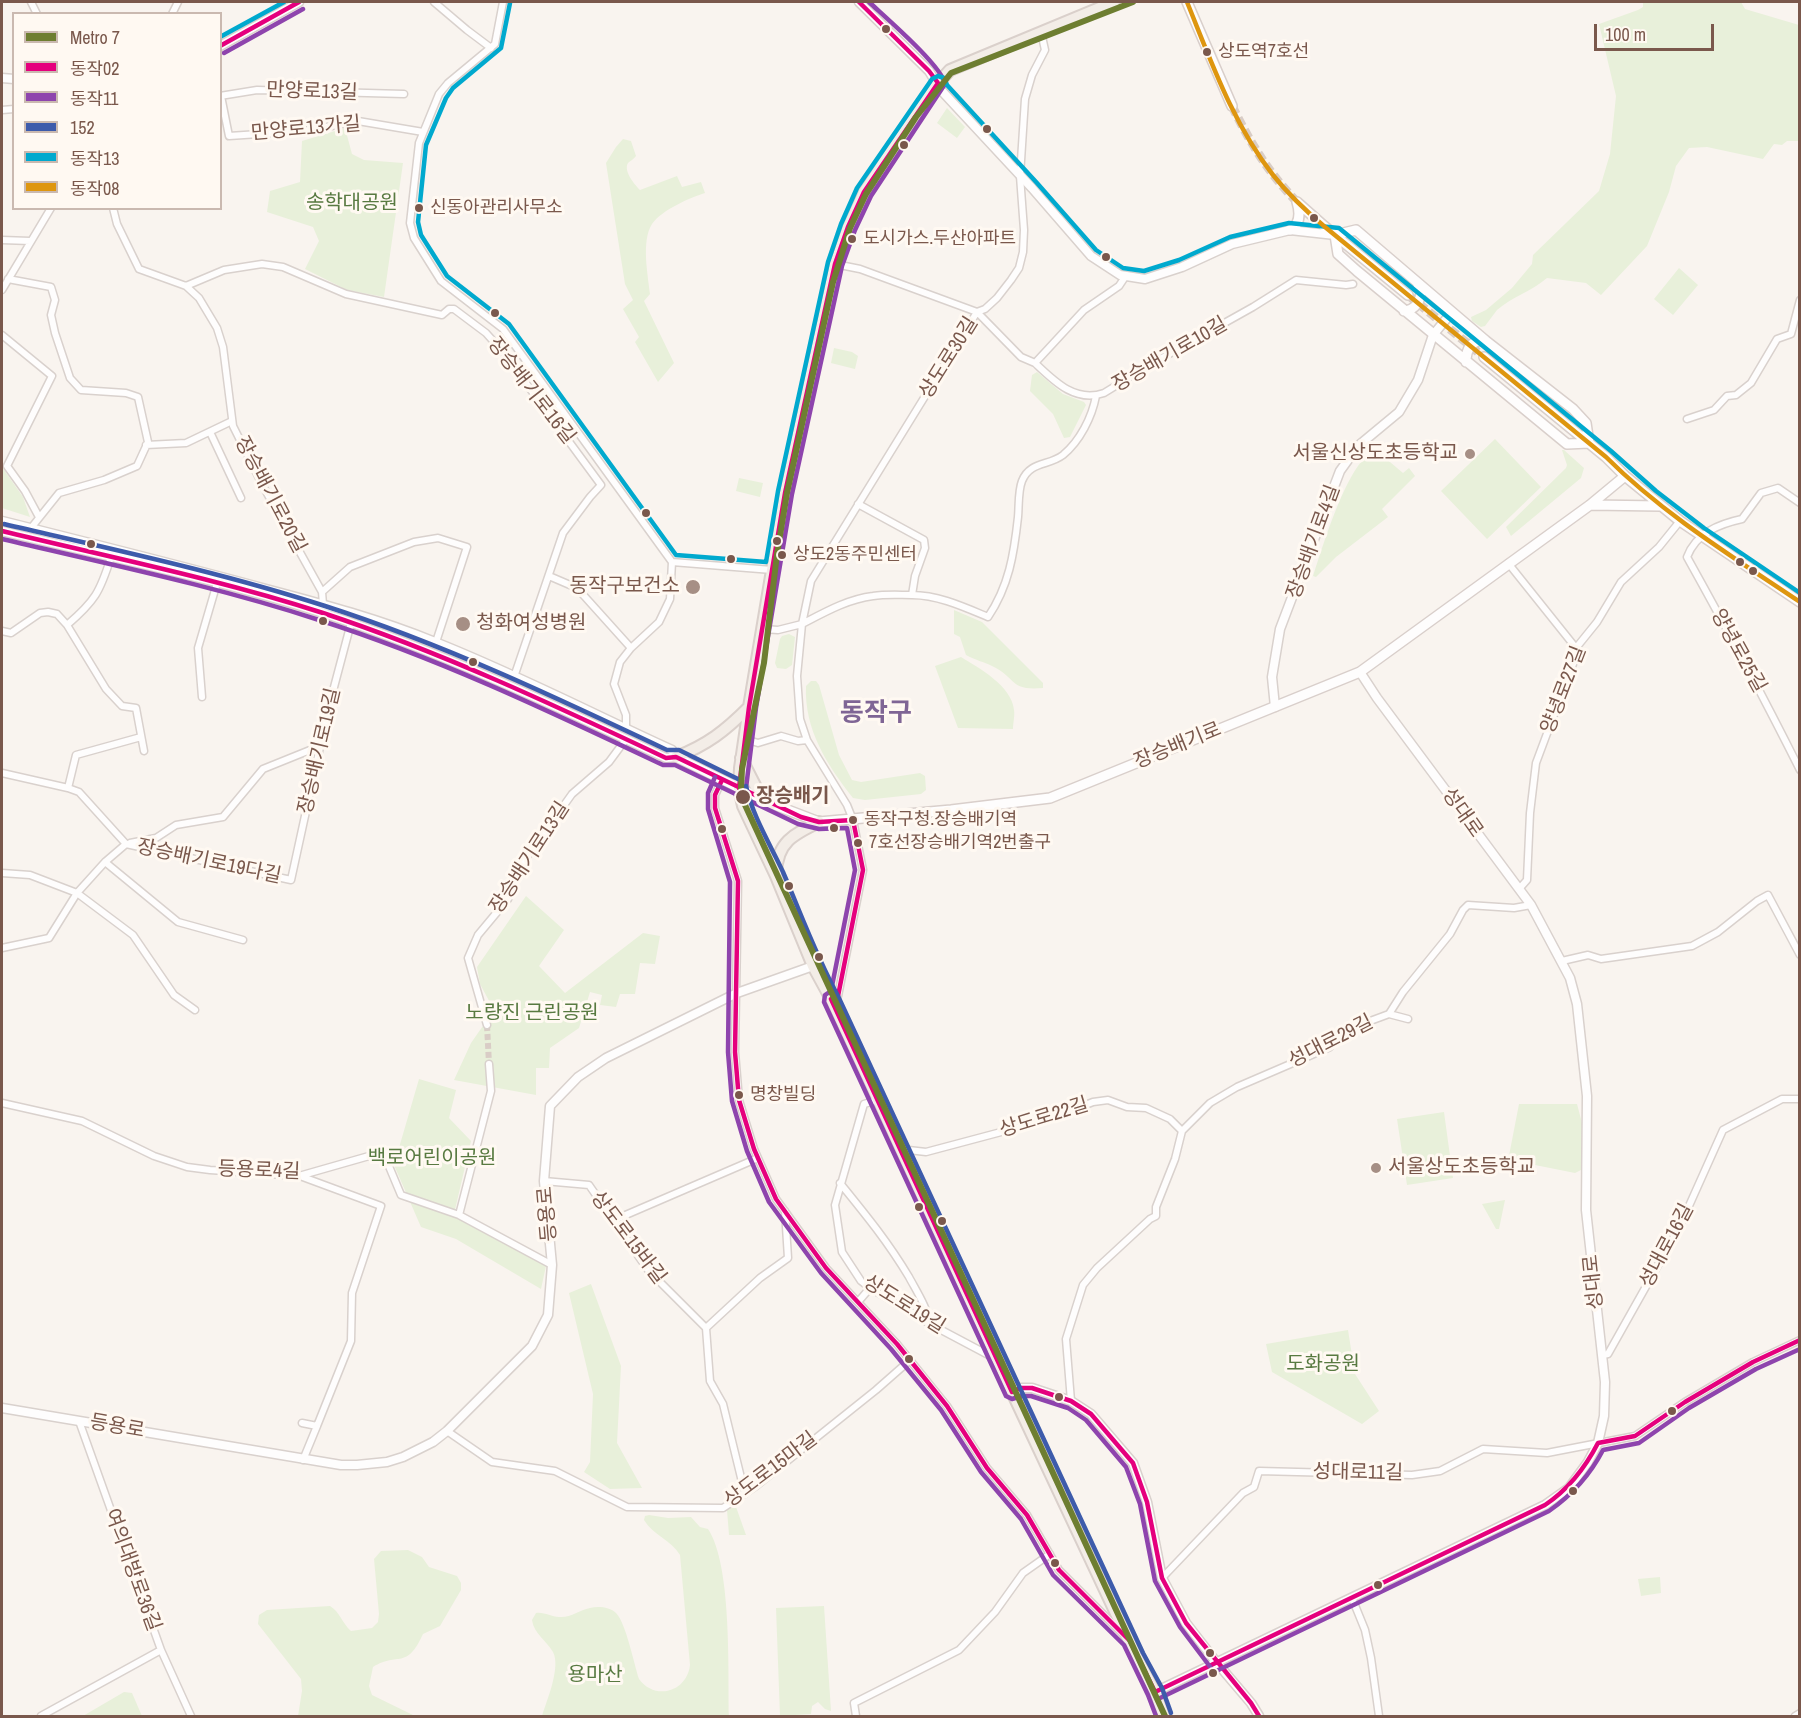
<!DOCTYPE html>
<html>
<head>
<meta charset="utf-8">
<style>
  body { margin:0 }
  #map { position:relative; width:1801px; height:1718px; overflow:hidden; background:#f9f4ef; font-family:"Archivo Narrow","Noto Sans KR",sans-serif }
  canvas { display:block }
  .frame { position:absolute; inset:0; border:3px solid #7a584c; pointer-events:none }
  .legend { position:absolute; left:12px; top:12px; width:210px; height:198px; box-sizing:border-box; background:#fff9f2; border:2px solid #cab9b0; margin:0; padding:8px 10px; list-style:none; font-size:18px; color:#7a584c }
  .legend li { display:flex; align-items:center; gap:12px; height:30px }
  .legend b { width:30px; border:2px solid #cab9b0 }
  .scale { position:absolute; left:1594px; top:24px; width:120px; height:27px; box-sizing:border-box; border:3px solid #7a584c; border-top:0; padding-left:8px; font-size:18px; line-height:21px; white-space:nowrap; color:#7a584c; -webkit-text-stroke:4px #fff9f2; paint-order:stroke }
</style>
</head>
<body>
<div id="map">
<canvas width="1801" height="1718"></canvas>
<div class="frame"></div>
<ul class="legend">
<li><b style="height:8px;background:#6e7e31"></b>Metro 7</li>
<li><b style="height:8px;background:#e5007d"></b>동작02</li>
<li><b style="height:8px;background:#8e44ad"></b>동작11</li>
<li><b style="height:8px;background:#3d5bab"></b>152</li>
<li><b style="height:8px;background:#00a9ce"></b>동작13</li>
<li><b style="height:8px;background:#de960f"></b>동작08</li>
</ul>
<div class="scale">100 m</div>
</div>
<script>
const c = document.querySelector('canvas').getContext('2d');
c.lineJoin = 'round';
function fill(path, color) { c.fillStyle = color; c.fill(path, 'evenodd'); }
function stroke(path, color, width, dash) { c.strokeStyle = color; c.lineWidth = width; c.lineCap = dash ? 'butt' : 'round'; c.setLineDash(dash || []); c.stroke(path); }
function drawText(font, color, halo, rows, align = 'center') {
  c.font = font + ' "Archivo Narrow","Noto Sans KR",sans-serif'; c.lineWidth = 6; c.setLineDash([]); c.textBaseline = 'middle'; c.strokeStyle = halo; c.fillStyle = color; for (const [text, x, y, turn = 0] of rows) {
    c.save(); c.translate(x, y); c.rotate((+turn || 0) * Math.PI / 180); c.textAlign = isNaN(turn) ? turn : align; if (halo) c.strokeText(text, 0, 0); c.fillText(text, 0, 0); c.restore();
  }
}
fill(new Path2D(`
  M1643 2H1741L1745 9 1799 25V141H1787L1782 145 1774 144 1763 159 1707 147 1689 148 1676 166 1669 192 1647 246 1601 295 1586 283 1547 278C1532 291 1512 297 1497 310 1493 315 1489 321 1485 326L1481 327 1472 321 1471 317 1486 310 1512 288 1532 264 1533 255 1599 191 1610 154 1616 96 1599 24 1638 10 1643 7Z
  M947 108 965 127 957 138 937 123Z
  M345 128 352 154 364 160 403 163 384 297 347 290 305 269 319 241 313 227 267 212 270 191 300 182 302 141Z
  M623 139 631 141 636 156C634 159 630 161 628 163 623 171 635 185 640 190L677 176 682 187 701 182 705 193C689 198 662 210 652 224 641 241 648 275 650 294L644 301 674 363 658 382 635 342 639 337 623 309 633 300 625 284 606 163 616 147Z
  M1679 268 1698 285 1673 315 1654 299Z
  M834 348 852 352 858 356 855 369 831 363Z
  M1037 372 1063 394 1084 402 1086 405 1070 437 1064 438 1053 414 1030 391 1032 375Z
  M1495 439 1541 487 1487 539 1441 491Z
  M1562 450H1564L1584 468 1581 478 1511 536 1506 527 1566 468 1567 465Z
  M1377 451 1403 473 1409 468 1415 476 1382 509 1388 517 1336 557 1316 577 1313 576C1323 545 1339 493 1358 466 1362 460 1370 456 1377 451Z
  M2 467 23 497 30 517 2 508Z
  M739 478 763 483 760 497 736 491Z
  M954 610 982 622 1043 683V688C1009 691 1017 678 992 666 984 662 975 660 966 655L960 637 954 634Z
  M789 634 795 637 792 665 786 669 777 668 775 663 780 639 782 636Z
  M961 657C979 668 1012 686 1014 710 1015 716 1013 723 1013 729L958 728 935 666Z
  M811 681H816L819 685 839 755 852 780 861 782 920 773 925 776 926 790 921 794 865 800 853 798C827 765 804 729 806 686Z
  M526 896 564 930 539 966 565 993 643 933 660 936 655 964 640 963 635 994H620L616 1007 600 1005 602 995 590 992 579 1028 550 1048 549 1068H536V1095L454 1080 471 1043 494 1010 480 984 477 967Z
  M419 1079 456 1090 449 1118 471 1141 454 1214 546 1266 541 1289 456 1239 421 1227 394 1165Z
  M1519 1104H1577L1582 1123 1581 1170 1575 1173 1525 1163 1507 1166Z
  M1444 1112 1453 1178 1407 1185 1397 1119Z
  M1505 1200 1499 1229H1496L1482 1204Z
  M591 1284 621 1366 617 1443 642 1488 610 1489 584 1472 590 1462 593 1394 569 1293Z
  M1348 1330 1355 1374 1379 1411 1362 1424 1272 1372 1266 1344Z
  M735 1504 746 1535H729L727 1510Z
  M649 1515 668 1518 691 1517 700 1527 708 1529C732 1565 728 1671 729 1716H542C547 1700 561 1667 553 1652 546 1640 534 1634 532 1620L536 1613C545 1612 551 1617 559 1617 571 1618 579 1610 590 1608 598 1606 610 1607 616 1613 626 1623 634 1664 639 1679 655 1701 687 1692 690 1665L680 1555C671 1540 653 1535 644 1520L645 1516Z
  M408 1550 422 1557 429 1567 457 1576 461 1583V1590L440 1626 423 1634C406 1671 399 1651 373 1667L369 1686 372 1695 415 1716H298L302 1691 301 1679 258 1624 259 1615 267 1610 330 1606C340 1612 342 1623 351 1631L372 1628 378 1622 379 1614 374 1559 381 1551Z
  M1660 1577 1661 1593 1641 1596 1638 1579Z
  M824 1606 831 1711 825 1709 818 1702 812 1706 811 1714 780 1716 776 1608Z
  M124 1692 132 1693 142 1716H83Z`), '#e8f0da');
stroke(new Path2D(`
  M487 1025 489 1064`), '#d9cdc6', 6, [6, 3]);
stroke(new Path2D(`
  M1232 106C1251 144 1267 171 1297 202
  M1408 295 1484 357`), '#d9cdc6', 9, [9, 4.5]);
const minor = new Path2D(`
  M31 2 37 14
  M434 2 467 30 491 48
  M503 2 495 44 448 83 439 94 419 143 410 223 414 238 441 281 503 329 672 562 772 570
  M172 14 178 2
  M220 96 257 90 404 94
  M221 96 229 136 304 131 358 121 423 132
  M2 110 14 109
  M113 208 117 224 139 269 186 286 224 270 262 264 283 267 346 294 442 315 449 309H454L486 333 503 352 601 485 590 497 563 533 514 677
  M2 240 30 241
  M835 264 860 269 977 312 1021 357 1035 363
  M1125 277 1119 286 1084 310 1035 363C1054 381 1075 403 1104 393L1153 363 1253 307 1296 280 1346 285 1353 284
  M8 279 51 287 55 300 51 315 55 333 70 378 81 390 126 393 138 397 148 442 137 466 104 480 59 493 31 528
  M186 286 199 298 217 328 223 347 233 426 263 486 322 592 323 604
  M2 290 51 208
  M2 335 52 376 7 466 25 491 39 517
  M1687 419 1714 410 1727 396 1736 395 1751 383 1777 339 1791 334 1800 300
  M210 432 241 498
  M146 445 186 443 232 421
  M1800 503 1778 488 1761 493 1742 519C1719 524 1696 533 1687 557 1726 627 1764 698 1800 770
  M1508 563 1576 648
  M549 576 577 588 631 648
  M322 592 350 567 414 542 438 538 467 547 436 642
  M912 595C938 595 964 607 988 617 1009 586 1014 554 1018 517 1019 506 1018 491 1022 481 1030 461 1049 466 1063 455 1080 441 1092 417 1096 396
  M67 625C95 601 100 592 111 557
  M763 629 778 630 802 624 811 581 977 312 985 309 997 298 1011 280 1019 268 1023 252 1024 230 1020 176 1025 99 1032 75 1045 50 1041 32
  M2 631 11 633 40 613 48 612 57 614 67 625 106 689 122 706 136 708 144 751
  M202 697 198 648 217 583
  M626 729V715L614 684 620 662 631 648 659 622 670 599 672 562
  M745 739 758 743 781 736 798 741 807 740
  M2 773 68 788 79 792 126 844
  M722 780 715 795V808L738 881 735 1052 739 1100 754 1149 776 1199 826 1268 897 1344 947 1406 987 1468 1027 1515 1059 1570 1123 1634
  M68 788 76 755 141 737
  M130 843 156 838 176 825 223 817 263 769 320 746
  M126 844 291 880 329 706 351 623
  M105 862 178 922 243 940
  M2 873 30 875 77 893 133 935 174 995 195 1010
  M1519 889 1527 880 1530 813 1536 763 1576 656V648L1597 622 1621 582 1659 547 1680 521
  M2 948 49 938 77 893 105 862 126 844
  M1562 961 1588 955 1601 959 1692 946 1718 932 1757 901 1768 895 1800 955
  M831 999 838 996 863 870 853 820 847 805 807 740 800 719 797 676 802 624C825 612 848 599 873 596 886 594 899 595 912 595L915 576 925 548 924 540 858 504
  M1389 1014 1408 1019
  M487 1025 468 958 478 935 508 899 522 864 572 794 609 762 626 739
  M878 1100 864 1104 835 1205 842 1252 861 1281 870 1288 930 1324 996 1359
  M2 1103 82 1121 154 1156 187 1167 210 1170 299 1176 383 1152 401 1195 459 1215 552 1265
  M900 1149 926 1152 1050 1119 1093 1102 1108 1100 1127 1107 1146 1108 1170 1119 1182 1131
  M300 1176 381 1206 352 1293 351 1341 317 1426 302 1423
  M544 1181 589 1185 648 1270 706 1328 710 1381 723 1404 745 1494
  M840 1183C866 1215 888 1242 909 1277 917 1292 927 1307 930 1324
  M459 1215 491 1091 489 1064
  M614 1220 758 1158
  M858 1302 870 1288
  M706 1328 760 1278 788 1258 785 1211
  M1603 1355 1608 1354 1680 1226 1723 1130 1782 1099H1800
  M1071 1401 1066 1339 1083 1285 1097 1268 1150 1219 1156 1216V1207L1175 1159 1182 1131 1210 1103 1237 1087 1330 1047 1346 1030 1389 1014 1403 992 1450 934 1463 910 1468 905 1514 908 1531 905
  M79 1421 161 1650 191 1716
  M447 1431 492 1462 555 1471 627 1507 723 1508 756 1486 876 1390 909 1361
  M303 1460 317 1426
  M1162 1578 1243 1493 1254 1487 1259 1471 1412 1475 1440 1471 1483 1449 1547 1453 1635 1436 1685 1402 1753 1362 1800 1340
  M1352 1598 1365 1630 1371 1658 1379 1716
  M41 1716 161 1650
  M856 1716 854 1703 959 1650 995 1612 1023 1573 1050 1554
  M1795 1716 1800 1713`);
const tertiary = new Path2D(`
  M859 2 929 71 940 89 1032 188 1091 256 1120 275 1145 279 1182 267 1232 244 1290 230 1335 235
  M220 46 299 2
  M2 78 14 79
  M2 521C90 543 178 565 266 589 323 604 381 620 435 642 516 674 593 714 672 750L676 757 666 758C554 705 441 652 323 613 218 579 109 557 2 531
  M1275 707 1272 677 1280 629 1340 471 1358 446 1399 412 1418 380 1433 335 1452 312
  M1012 1392 1020 1388H1032L1071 1401 1091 1414 1133 1463 1147 1502 1162 1578 1186 1623 1217 1663 1251 1703 1259 1716
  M2 1408 341 1465H357L387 1462 403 1457 433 1442 447 1431 532 1346 548 1315 552 1265 544 1181 550 1106 578 1077 606 1058 737 993 813 966
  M1155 1692 1545 1505 1569 1488 1588 1462 1598 1443 1604 1416 1605 1382 1586 1210 1587 1096 1577 1004 1570 978 1531 905 1377 698 1360 672`);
const secondary = new Path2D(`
  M1187 2 1232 106
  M1297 202 1324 226 1408 295
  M1290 230C1301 224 1300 212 1297 202
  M1356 230 1486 341 1573 409 1586 423 1589 443 1567 444 1357 271 1338 254 1335 235Z
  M1404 311C1416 310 1421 300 1421 289L1418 285
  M1484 357 1606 457 1625 476 1680 521 1800 602
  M1466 362C1466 349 1471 340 1485 340
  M1590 505 1661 506
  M676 757 772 804 819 822 951 810 1050 798 1360 672 1590 505 1625 476`);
const primary = new Path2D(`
  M1114 2 950 70 938 83 919 109 864 192 848 227 835 264 785 493 749 707 740 768 739 788 743 806 776 876 813 966 831 999 878 1100 1012 1392 1136 1656 1155 1692 1164 1716
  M676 757C707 745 725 731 749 707
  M741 758 760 795 772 804
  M776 873C777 842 794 834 819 822`);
stroke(minor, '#d9d1cd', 9);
stroke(tertiary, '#d9d1cd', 11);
stroke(secondary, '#d9cfcb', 12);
stroke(primary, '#dad0cb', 14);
stroke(minor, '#fefdfd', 6);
stroke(tertiary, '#fefdfd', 8);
stroke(secondary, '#fefdfd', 9);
stroke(primary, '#f3ede7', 10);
stroke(new Path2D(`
  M220 46 299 2
  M2 531C109 557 218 579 323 613 441 652 554 705 666 758L676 757 801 817 819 822 853 820 863 870 838 996 831 999 1012 1392 1020 1388H1032L1071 1401 1091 1414 1133 1463 1147 1502 1162 1578 1186 1623 1251 1703 1259 1716
  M722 780 715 795V808L738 881 735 1052 739 1100 754 1149 776 1199 826 1268 897 1344 947 1406 987 1468 1027 1515 1059 1570 1130 1641 1155 1692 1545 1505C1569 1489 1585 1468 1598 1443L1635 1436 1685 1402 1753 1362 1800 1340
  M739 788 749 707 785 493 835 264 848 227 864 192 938 83 929 71 859 2`), '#e5007d', 4.5);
stroke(new Path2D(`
  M224 53 303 9
  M2 539C108 564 215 586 319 620 438 658 551 712 663 765H675L798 824 819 829 847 828 855 870 831 991 825 995 824 1002 1006 1396 1012 1399 1022 1396H1031L1068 1408 1086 1420 1126 1467 1140 1504 1155 1581 1180 1627 1211 1668
  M715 777 708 793V809L730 882 728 1052 732 1101 747 1151 769 1202 821 1273 891 1349 941 1410 981 1472 1021 1519 1053 1575 1124 1645 1148 1695 1156 1716
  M746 788 756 708 792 494 842 266 855 230 871 196 945 84C942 66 885 17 869 2
  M1158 1699 1549 1511C1572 1495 1590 1475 1603 1450L1639 1443 1689 1408 1756 1369 1800 1349`), '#8e44ad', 4.5);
stroke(new Path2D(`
  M4 524C111 549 220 572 325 606 443 644 555 697 667 750H679L742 781
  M746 786C753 817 770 844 783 872 801 914 816 956 838 996L1143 1653 1162 1688 1171 1713`), '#3d5bab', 4.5);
stroke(new Path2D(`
  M510 3 501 48 453 88 446 98 426 145 418 222 421 235 447 276 509 324 676 555 766 562 778 491 828 262 841 224 857 188 932 79 938 76 944 78 947 85 1037 183 1096 250 1123 268 1144 271 1179 260 1230 237 1289 223 1339 228 1611 451 1656 491 1704 528 1800 593
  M220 37 284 2`), '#00a9ce', 4.5);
stroke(new Path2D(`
  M1187 2C1211 61 1233 124 1273 175 1288 194 1306 211 1325 227L1606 457C1663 514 1733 557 1800 602`), '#de960f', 4.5);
stroke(new Path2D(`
  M1133 2 951 73 916 117 866 194 850 228 833 282 787 493 777 554 764 663 742 769 741 788 745 805 1165 1716`), '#6e7e31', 6);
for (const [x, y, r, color] of [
  [886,29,5,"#7a584c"],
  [1207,52,5,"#7a584c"],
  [987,129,5,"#7a584c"],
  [904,145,5,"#7a584c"],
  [419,208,5,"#7a584c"],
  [1314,218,5,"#7a584c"],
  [852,239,5,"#7a584c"],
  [1106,257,5,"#7a584c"],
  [495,313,5,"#7a584c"],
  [1470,454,6,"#a68f85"],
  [646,513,5,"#7a584c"],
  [777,541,5,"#7a584c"],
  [91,544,5,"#7a584c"],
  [782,555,5,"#7a584c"],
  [731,559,5,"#7a584c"],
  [1740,562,5,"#7a584c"],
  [1753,571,5,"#7a584c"],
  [693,587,8,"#a68f85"],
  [323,621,5,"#7a584c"],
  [463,624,8,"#a68f85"],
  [473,662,5,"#7a584c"],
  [743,797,8,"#7a584c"],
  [853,820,5,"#7a584c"],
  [834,828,5,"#7a584c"],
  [722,829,5,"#7a584c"],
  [858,843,5,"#7a584c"],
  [789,886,5,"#7a584c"],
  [819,957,5,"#7a584c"],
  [739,1095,5,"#7a584c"],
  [1376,1168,6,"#a68f85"],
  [919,1207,5,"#7a584c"],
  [942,1221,5,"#7a584c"],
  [909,1359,5,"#7a584c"],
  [1059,1397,5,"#7a584c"],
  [1672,1411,5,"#7a584c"],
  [1573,1491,5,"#7a584c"],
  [1055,1563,5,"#7a584c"],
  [1378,1585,5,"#7a584c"],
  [1210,1653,5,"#7a584c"],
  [1213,1673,5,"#7a584c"]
]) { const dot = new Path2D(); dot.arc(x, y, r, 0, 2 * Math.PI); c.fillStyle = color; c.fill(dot); stroke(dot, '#fff9f2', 2); }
drawText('18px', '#7a584c', '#fff9f2', [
  ["상도역7호선",1218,52],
  ["신동아관리사무소",430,208],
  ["도시가스.두산아파트",863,239],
  ["상도2동주민센터",793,555],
  ["동작구청.장승배기역",864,820],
  ["7호선장승배기역2번출구",869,843],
  ["명창빌딩",750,1095]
], 'left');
drawText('20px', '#7a584c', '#fff9f2', [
  ["만양로13길",312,92,2],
  ["만양로13가길",306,129,-5],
  ["장승배기로10길",1170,355,-30],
  ["상도로30길",949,358,-58],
  ["장승배기로16길",531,391,52],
  ["장승배기로20길",270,495,62],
  ["장승배기로4길",1314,542,-70],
  ["양녕로25길",1738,651,61],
  ["양녕로27길",1564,690,-69],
  ["장승배기로",1178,746,-22],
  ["장승배기로19길",320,751,-77],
  ["성대로",1462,813,55],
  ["장승배기로13길",530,858,-57],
  ["장승배기로19다길",209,862,12],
  ["성대로29길",1331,1042,-27],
  ["상도로22길",1044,1118,-17],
  ["등용로4길",259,1171,2],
  ["등용로",548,1214,-95],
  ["상도로15바길",628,1238,53],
  ["성대로16길",1667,1246,-62],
  ["성대로",1594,1282,-96],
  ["상도로19길",904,1305,32],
  ["등용로",117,1427,10],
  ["상도로15마길",771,1470,-37],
  ["성대로11길",1358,1473,1],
  ["여의대방로36길",132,1570,70]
]);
drawText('20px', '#587a41', '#fff9f2', [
  ["송학대공원",352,204],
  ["노량진 근린공원",532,1014],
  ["백로어린이공원",432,1159],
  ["도화공원",1323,1365],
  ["용마산",595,1676]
]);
drawText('20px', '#7a584c', '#fff9f2', [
  ["서울신상도초등학교",1458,454],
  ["동작구보건소",680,587],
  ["청화여성병원",476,624,"left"],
  ["서울상도초등학교",1388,1168,"left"]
], 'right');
drawText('bold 20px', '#7a584c', '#fff9f2', [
  ["장승배기",756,797]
], 'left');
drawText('bold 26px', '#7f6595', '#fff9f2', [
  ["동작구",876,714]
]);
</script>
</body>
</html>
